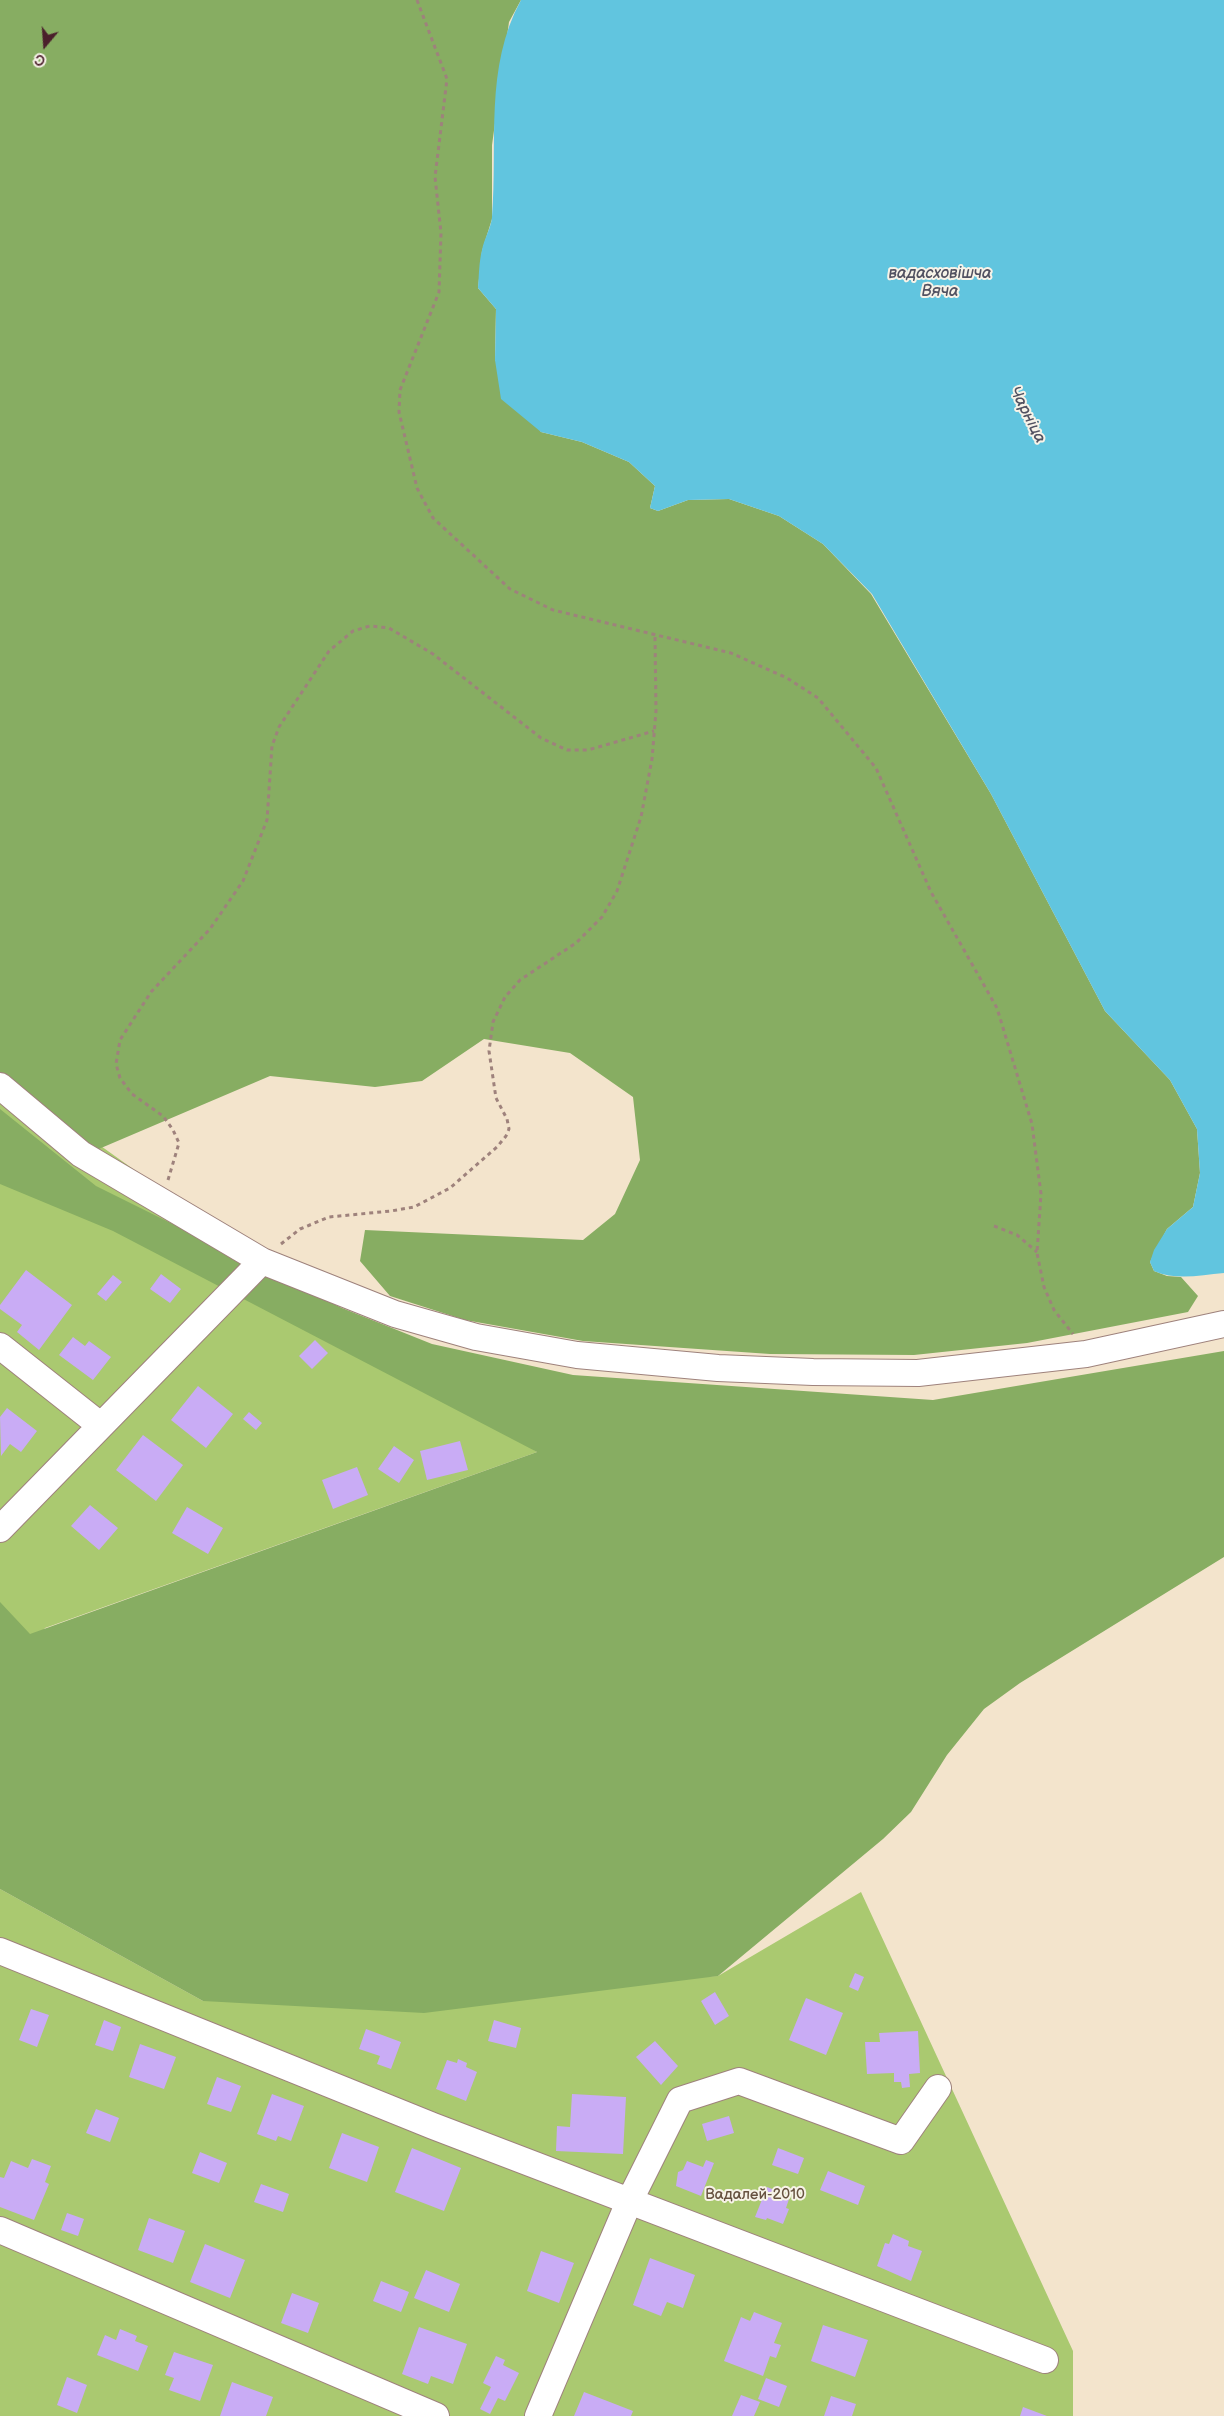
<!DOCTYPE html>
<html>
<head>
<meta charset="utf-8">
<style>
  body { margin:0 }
  #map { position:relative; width:1224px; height:2416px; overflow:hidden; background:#f3e4cc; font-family:"Balsamiq Sans",sans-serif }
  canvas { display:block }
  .north { position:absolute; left:20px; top:20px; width:50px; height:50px; -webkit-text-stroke:4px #f7f3e8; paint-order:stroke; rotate:198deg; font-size:14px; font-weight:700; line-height:20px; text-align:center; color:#4a1f2b }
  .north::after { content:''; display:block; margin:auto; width:18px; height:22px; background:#4a1f2b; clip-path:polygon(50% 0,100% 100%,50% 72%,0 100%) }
</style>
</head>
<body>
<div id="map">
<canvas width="1224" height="2416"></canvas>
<div class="north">С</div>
</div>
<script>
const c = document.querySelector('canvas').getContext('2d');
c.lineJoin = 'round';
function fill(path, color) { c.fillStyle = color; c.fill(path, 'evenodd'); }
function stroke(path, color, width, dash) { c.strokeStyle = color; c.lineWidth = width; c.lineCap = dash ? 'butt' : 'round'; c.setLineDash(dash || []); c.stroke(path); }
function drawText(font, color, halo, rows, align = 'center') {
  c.font = font + ' "Balsamiq Sans",sans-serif'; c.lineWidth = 4; c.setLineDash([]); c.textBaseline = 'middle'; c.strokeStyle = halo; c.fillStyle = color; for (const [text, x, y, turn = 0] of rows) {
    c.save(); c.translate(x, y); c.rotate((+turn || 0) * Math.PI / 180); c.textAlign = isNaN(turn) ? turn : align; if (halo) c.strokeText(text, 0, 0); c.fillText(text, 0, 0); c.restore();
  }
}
fill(new Path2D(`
  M0 1074 262 1261 537 1452 45 1628 0 1698Z
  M0 1889 203 2001 718 1976 861 1892 1073 2351V2416H0Z`), '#aac970');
fill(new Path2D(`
  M0 0H521L509 22 492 145V219L482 251 478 288 496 309 495 360 541 432 582 442 629 462 655 486 650 508 658 511 688 500 729 499 779 516 823 544 871 594 991 794 1105 1011 1170 1080 1197 1129 1200 1173 1193 1207 1167 1229 1150 1262 1154 1271 1167 1276 1181 1277 1198 1296 1188 1312 1027 1343 914 1355 770 1354 583 1341 465 1320 390 1296 360 1261 365 1230 583 1240 615 1214 640 1160 633 1097 570 1053 484 1039 422 1081 375 1087 270 1076 94 1151 0 1072Z
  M0 1109 96 1186 342 1308 432 1344 573 1375 933 1400 1224 1351V1557L1020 1683 984 1709 947 1755 911 1812 883 1839 718 1976 424 2013 203 2001 0 1889V1602L30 1634 537 1452 113 1231 0 1184Z`), '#87ad62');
fill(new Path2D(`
  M521 0H1224V1273C1200 1275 1177 1281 1154 1271L1150 1262 1154 1250 1167 1229 1193 1207 1200 1173 1197 1129 1170 1080 1105 1011 991 794 872 594 823 544 779 516 729 499 688 500 658 511 650 508 655 486 629 462 582 442 541 432 501 399 495 360 496 309 478 288C479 275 479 262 482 250 484 239 491 228 492 217 498 143 484 68 521 0Z`), '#61c5df');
fill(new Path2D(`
  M26 1270 72 1305 39 1350 17 1332 22 1325 0 1309V1305Z
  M161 1274 181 1289 170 1303 150 1289Z
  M113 1275 122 1282 106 1301 97 1294Z
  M73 1337 85 1346 89 1341 111 1357 93 1380 59 1355Z
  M315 1340 328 1353 312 1369 299 1356Z
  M198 1386 233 1414 206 1448 171 1420Z
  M7 1408 37 1431 21 1452 10 1444 1 1456 0 1417Z
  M249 1412 262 1423 256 1430 243 1419Z
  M143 1435 183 1465 156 1501 116 1470Z
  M460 1441 468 1470 427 1480 420 1451Z
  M394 1446 414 1460 399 1483 378 1469Z
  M357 1467 368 1495 333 1509 322 1480Z
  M90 1505 118 1528 99 1550 71 1526Z
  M187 1507 223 1528 208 1554 172 1533Z
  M855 1973 864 1977 858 1991 849 1987Z
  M715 1992 729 2016 715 2025 701 2001Z
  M806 1998 843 2013 826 2055 789 2040Z
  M31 2009 49 2015 37 2047 19 2040Z
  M104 2020 121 2027 113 2051 95 2045Z
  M494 2020 521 2028 516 2048 488 2041Z
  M366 2029 401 2042 391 2069 377 2064 380 2056 359 2049Z
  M918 2031 920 2073 909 2074 910 2087 902 2088 901 2082H894V2073L867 2074 865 2042H880L879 2033Z
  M655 2041 678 2066 661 2085 636 2057Z
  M140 2044 176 2057 164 2089 129 2077Z
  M458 2059 467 2063 466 2067 477 2072 466 2101 436 2089 447 2060 457 2063Z
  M217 2077 241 2086 231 2112 207 2104Z
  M272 2094 304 2106 291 2141 278 2136 276 2141 257 2134Z
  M572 2094 626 2097 623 2154 556 2151 557 2126 570 2127Z
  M96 2109 119 2118 110 2142 86 2133Z
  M729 2116 734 2133 707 2141 702 2124Z
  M342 2133 379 2147 367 2182 329 2168Z
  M412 2148 461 2168 444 2211 395 2192Z
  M778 2148 804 2158 798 2174 772 2165Z
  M200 2152 227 2163 219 2183 192 2173Z
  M32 2159 51 2166 45 2182 49 2184 34 2220 0 2207V2177L4 2178 11 2161 28 2168Z
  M706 2160 714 2163 701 2196 676 2186 678 2172 683 2170 687 2161 703 2167Z
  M828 2171 865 2186 858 2205 820 2190Z
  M261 2184 289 2194 283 2212 254 2202Z
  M767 2187 790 2196 786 2208 789 2209 783 2224 767 2218 766 2220 755 2217Z
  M67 2213 84 2219 78 2236 61 2230Z
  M149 2218 185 2231 173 2263 138 2250Z
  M893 2234 909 2241 908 2246 922 2251 911 2281 877 2266 885 2243 889 2244Z
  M205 2244 245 2260 230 2298 190 2282Z
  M541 2251 574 2263 559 2303 527 2291Z
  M650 2258 695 2275 683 2308 667 2302 661 2316 633 2305Z
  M426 2270 460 2284 449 2312 414 2298Z
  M381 2281 409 2292 401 2312 373 2301Z
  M292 2293 319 2303 308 2333 281 2323Z
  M754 2312 782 2323 774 2343 781 2345 776 2358 770 2356 763 2376 724 2361 741 2317 750 2321Z
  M823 2325 868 2340 855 2377 811 2361Z
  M419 2327 467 2344 453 2384 431 2376 428 2384 402 2374Z
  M120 2329 137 2336 135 2341 148 2346 138 2371 97 2355 105 2335 116 2340Z
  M174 2352 213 2365 200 2401 169 2390 174 2378 165 2375Z
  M496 2356 505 2360 503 2365 519 2373 505 2401 498 2398 490 2414 480 2409 491 2387 483 2383Z
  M67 2377 87 2385 77 2413 57 2405Z
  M766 2378 787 2386 779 2407 758 2399Z
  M232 2382 273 2397 266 2416H220Z
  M584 2392 633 2411 631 2416H574Z
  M741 2395 760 2402 754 2416H732Z
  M831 2396 856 2404 852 2416H824Z
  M1023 2407 1047 2416H1020Z`), '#c9acf5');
const minor = new Path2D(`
  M0 1086 81 1154 262 1261 395 1314 476 1337 577 1355 718 1368 813 1372 918 1373 1086 1354 1224 1324
  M0 1346 100 1425
  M0 1529 262 1261
  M0 1951 433 2126 1045 2360
  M0 2230 436 2416
  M538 2416 629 2202 680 2100 739 2081 901 2141 938 2088`);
stroke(minor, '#9e827c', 28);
stroke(new Path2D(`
  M417 0 447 79 435 177 441 233 439 292 400 390 399 412 417 488 433 518 510 589 553 610 731 653 787 678 818 698 876 768 931 892 997 1008 1032 1124 1041 1194 1037 1253 1044 1287 1054 1310 1073 1334
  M168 1180 179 1143 173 1130 163 1116 132 1094 120 1078 116 1064 120 1040 151 992 210 929 243 881 267 820 272 746 279 727 329 651 353 631 370 626 389 628 433 654 541 738 567 750H588L654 731
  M994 1226 1017 1235 1037 1252
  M281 1244 300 1229 329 1217 391 1211 414 1207 450 1188 497 1147 506 1136 509 1129 507 1119 496 1098 489 1051 493 1022 505 997 520 980 576 943 602 917 617 891 641 817 652 759 656 711 655 636`), '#9e827c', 3, [4, 4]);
stroke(minor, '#fff', 26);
drawText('15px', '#675240', '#f7f3e8', [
  ["Вадалей-2010",755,2195]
]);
drawText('italic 16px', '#515161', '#f7f3e8', [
  ["вадасховішча",940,274],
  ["Вяча",940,292],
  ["Чарніца",1027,415,63]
]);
</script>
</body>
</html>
